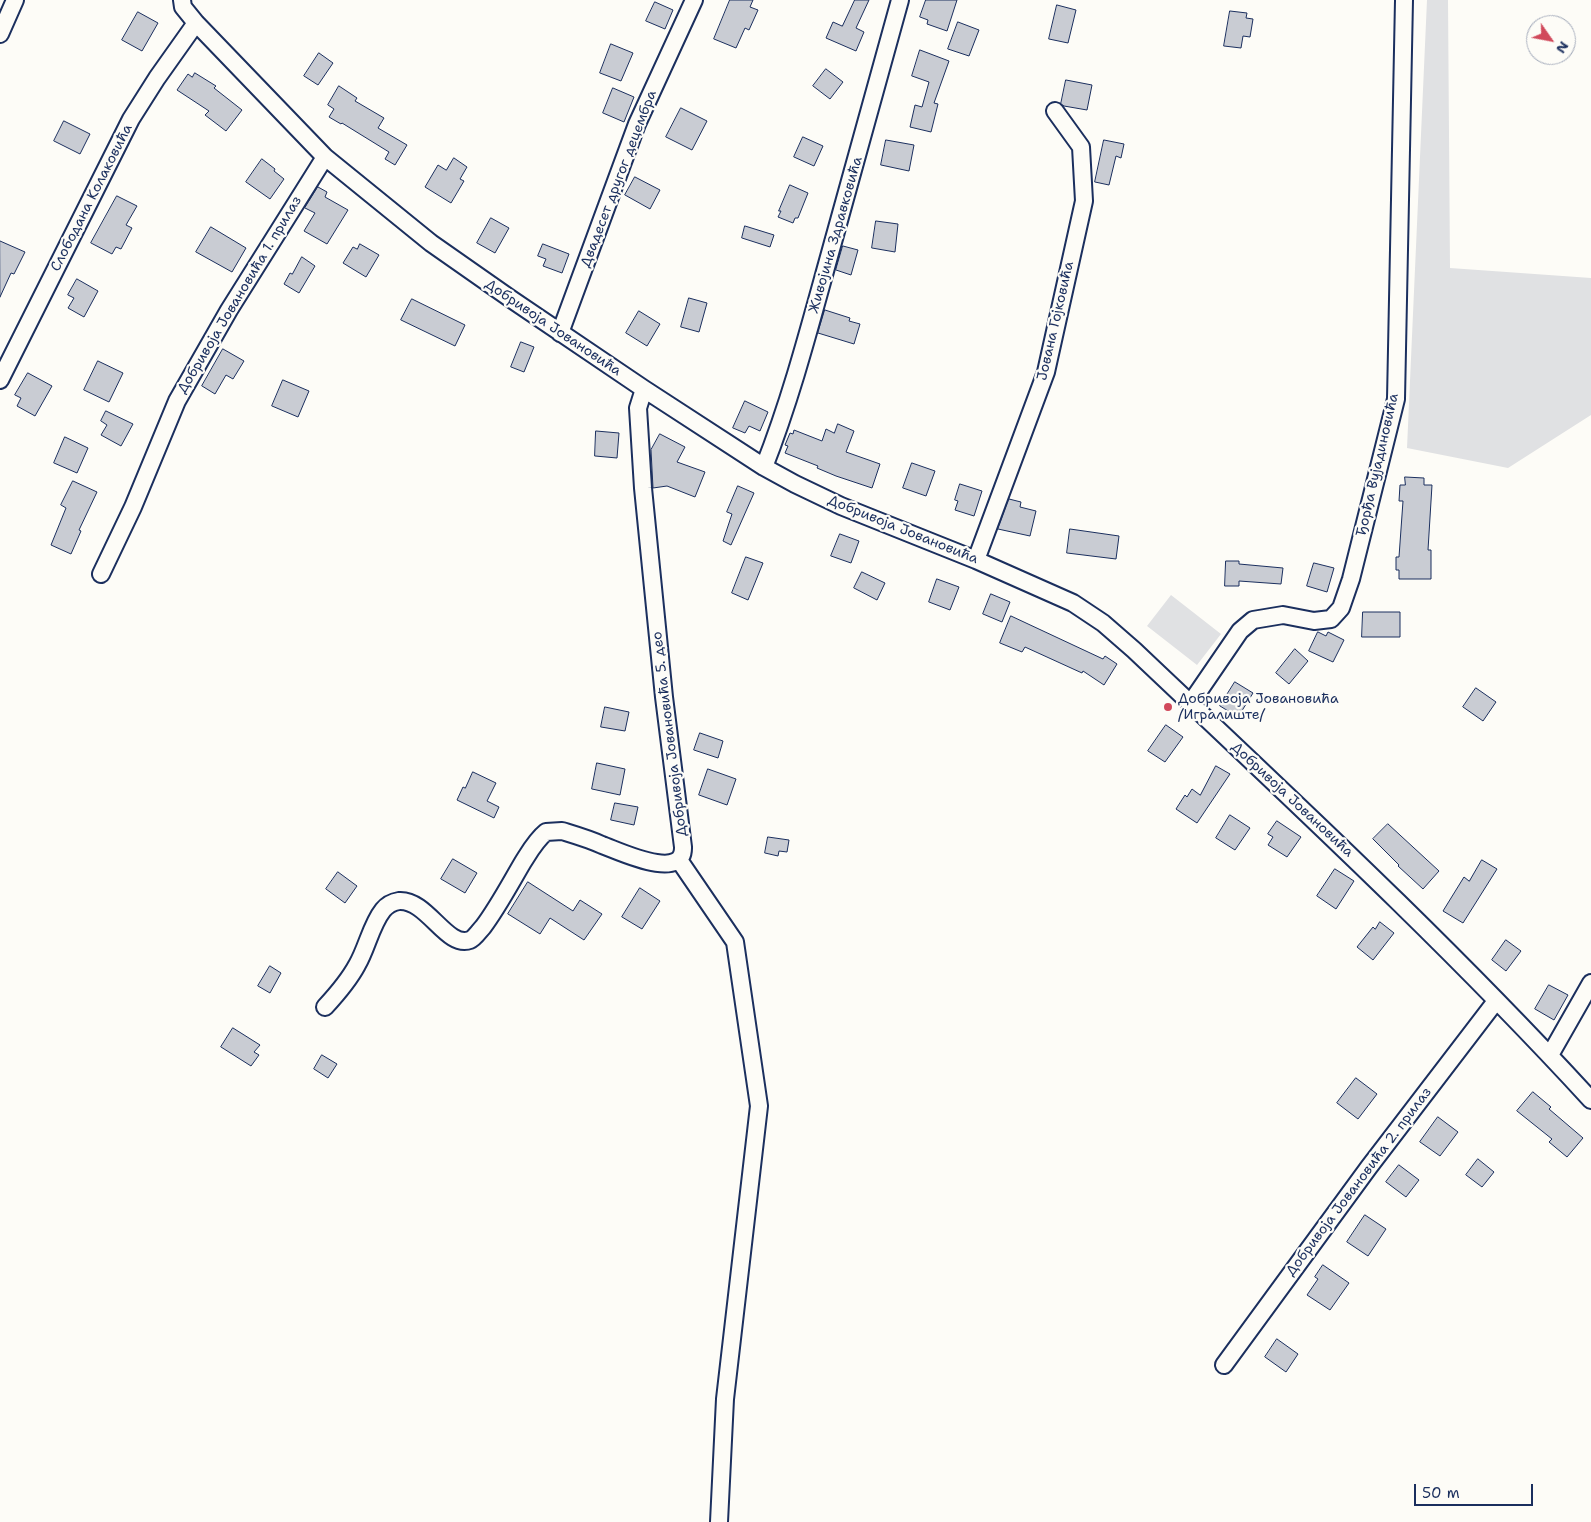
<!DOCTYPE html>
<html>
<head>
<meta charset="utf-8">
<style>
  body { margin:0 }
  #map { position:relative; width:1591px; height:1522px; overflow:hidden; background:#fdfcf7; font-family:"Shantell Sans",sans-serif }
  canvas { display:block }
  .north { position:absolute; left:1526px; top:15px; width:50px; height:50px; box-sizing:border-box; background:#fdfcf7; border:1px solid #a3aaba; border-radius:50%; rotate:123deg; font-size:14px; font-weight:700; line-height:20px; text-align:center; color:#1b2f5e }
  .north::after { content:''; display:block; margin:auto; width:18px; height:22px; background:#d1495b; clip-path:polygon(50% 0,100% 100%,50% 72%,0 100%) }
  .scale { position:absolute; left:1414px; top:1484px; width:119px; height:22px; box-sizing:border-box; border:2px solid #1b2f5e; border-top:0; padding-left:6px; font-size:15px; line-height:18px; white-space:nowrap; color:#1b2f5e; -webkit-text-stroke:4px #fdfcf7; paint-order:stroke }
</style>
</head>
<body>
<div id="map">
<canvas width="1591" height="1522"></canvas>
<div class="north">N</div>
<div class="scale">50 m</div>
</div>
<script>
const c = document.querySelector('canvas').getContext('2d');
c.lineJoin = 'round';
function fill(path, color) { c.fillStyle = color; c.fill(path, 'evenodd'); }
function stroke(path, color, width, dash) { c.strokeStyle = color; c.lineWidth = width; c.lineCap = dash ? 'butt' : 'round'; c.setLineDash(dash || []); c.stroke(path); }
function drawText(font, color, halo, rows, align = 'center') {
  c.font = font + ' "Shantell Sans",sans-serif'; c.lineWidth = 4.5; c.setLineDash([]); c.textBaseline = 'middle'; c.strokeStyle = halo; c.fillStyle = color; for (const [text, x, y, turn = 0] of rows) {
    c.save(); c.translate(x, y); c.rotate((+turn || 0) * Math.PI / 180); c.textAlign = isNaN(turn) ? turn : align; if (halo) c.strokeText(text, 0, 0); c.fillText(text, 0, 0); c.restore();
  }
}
fill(new Path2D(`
  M1427 0H1448L1450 268 1591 278V415L1508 468 1407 448Z
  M1171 595 1221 634 1197 665 1147 626Z`), '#e0e1e3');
const building = new Path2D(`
  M730 0H753L750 7 758 10 749 30 745 28 736 48 714 39Z
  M855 0H869L856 28 864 32 856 51 826 38 833 22 842 26Z
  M926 0H957L947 31 927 24 928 20 920 17Z
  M655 2 673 10 665 29 646 21Z
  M1057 5 1076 10 1068 43 1049 39Z
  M1230 11 1247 13 1246 18 1253 19 1250 37 1243 36 1241 48 1224 46Z
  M138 12 158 23 142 51 122 40Z
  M958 22 979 30 969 56 948 49Z
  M611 44 633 53 621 81 600 73Z
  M920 50 949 61 934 103 938 104 931 132 910 127 915 105 922 107 929 82 912 76Z
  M319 53 333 63 318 85 304 76Z
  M826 69 843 82 830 99 813 86Z
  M195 73 216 86 214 88 242 110 226 131 205 115 209 111 177 90 188 74 192 77Z
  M1066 80 1092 85 1087 110 1064 106 1061 104Z
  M339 86 357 98 355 101 384 118 378 128 407 145 395 165 385 159 389 152 342 123 341 124 329 117 334 109 328 105Z
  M613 88 634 97 624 122 603 113Z
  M681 108 707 121 692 150 666 137Z
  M64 121 90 134 80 154 54 141Z
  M803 137 823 146 814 166 794 157Z
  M886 140 914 145 909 171 881 165Z
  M1104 140 1124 144 1121 158 1116 156 1109 185 1095 182Z
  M454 158 467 167 460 179 464 181 451 203 425 187 438 165 446 170Z
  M262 159 275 169 274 171 284 179 270 199 246 182Z
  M635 177 660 190 650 209 625 195Z
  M790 185 808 193 798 218H795L793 223 778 217 781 211H779Z
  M318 187 327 192 325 197 348 210 327 244 304 231 315 213 305 208Z
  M117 196 137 206 126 225 132 228 121 249 116 247 112 254 91 243Z
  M491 218 509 228 495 253 477 243Z
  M876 221 898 224 895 252 872 248Z
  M745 226 774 235 770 247 742 238Z
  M211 227 246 248 232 272 196 252Z
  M0 241 25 252 14 274 11 273 0 297Z
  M360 244 379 255 366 277 343 263 353 247 357 249Z
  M543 244 569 254 562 273 543 266 546 259 538 256Z
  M843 246 858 250 851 275 836 270Z
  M302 257 315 266 299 293 284 284 290 273 292 274Z
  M77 279 98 291 84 317 68 308 74 298 68 295Z
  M689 298 707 303 699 332 681 327Z
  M412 299 465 325 455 346 401 320Z
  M825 310 850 318 849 321 860 324 854 344 818 333Z
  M639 311 660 324 647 346 626 333Z
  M521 342 534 347 524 372 511 367Z
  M223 349 244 361 233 379 226 375 215 394 202 386Z
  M98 361 123 373 109 402 84 390Z
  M28 373 52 386 35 416 17 406 21 398 15 395Z
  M283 380 309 391 298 417 272 406Z
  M745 401 768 412 760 431 749 426 745 433 733 428Z
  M106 411 133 424 121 446 101 435 107 425 101 421Z
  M838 424 854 431 846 452 880 464 872 488 836 476 817 468 818 466 785 453 788 446 785 445 790 433 793 434 794 430 822 441 826 429 834 433Z
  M596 431 619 433 617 458 595 456Z
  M660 434 685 447 677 462 705 472 695 497 667 486 653 488 651 450Z
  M65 437 88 448 77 473 54 463Z
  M912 463 935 471 926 496 903 488Z
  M1405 477 1424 478V485H1432L1428 550H1431V579H1399V570H1396V557H1399L1403 501H1399L1400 485H1405Z
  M73 481 97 492 79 530 81 531 71 554 51 545 66 508 61 505Z
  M960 484 982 491 974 516 955 510 958 501 955 500Z
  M738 486 754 493 731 545 723 541 732 514 727 512Z
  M1009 499 1021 502 1020 507 1036 511 1030 536 998 529Z
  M1070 529 1119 536 1116 559 1067 553Z
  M840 534 859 541 851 563 831 556Z
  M746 557 763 563 748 600 732 593Z
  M1226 561H1239V564L1283 568 1281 584 1239 581V586H1225Z
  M1314 563 1334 568 1327 592 1307 586Z
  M862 572 885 583 877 600 854 588Z
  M937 579 959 587 950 610 929 602Z
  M991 594 1010 602 1002 622 983 614Z
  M1363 612H1400V637H1362Z
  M1011 616 1103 659 1105 656 1117 664 1104 685 1083 671 1082 673 1025 647 1022 652 1000 643Z
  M1318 632 1326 636 1328 632 1344 640 1333 662 1309 651Z
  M1295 649 1308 661 1289 684 1276 673Z
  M1235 682 1253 693 1238 717 1220 706Z
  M1476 688 1496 702 1483 721 1463 707Z
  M605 707 629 712 625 731 601 727Z
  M1166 725 1183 737 1165 762 1148 751Z
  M700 733 723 741 718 758 694 750Z
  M597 763 625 769 620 795 592 789Z
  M1216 766 1230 774 1197 823 1176 809 1185 795 1187 797 1192 789 1200 795Z
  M708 769 736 779 727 805 699 795Z
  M473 772 496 783 487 801 499 807 494 818 457 800 463 787 465 788Z
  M615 803 638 807 634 825 611 820Z
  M1230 815 1250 828 1235 850 1216 838Z
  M1277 821 1301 837 1287 857 1268 845 1273 837 1268 834Z
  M1388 824 1439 871 1423 889 1398 866 1399 865 1373 839Z
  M768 837 789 840 787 852 779 851 778 856 765 853Z
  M453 859 477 873 465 893 441 879Z
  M1482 860 1497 869 1463 923 1443 911 1464 877 1469 881Z
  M1335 869 1354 881 1336 909 1317 896Z
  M338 872 357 886 345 903 326 889Z
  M528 882 573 911 580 900 602 914 584 940 550 918 540 934 508 914Z
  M640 888 660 901 642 929 622 917Z
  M1380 922 1394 933 1373 960 1357 947 1373 927 1375 929Z
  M1506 940 1521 951 1506 971 1492 960Z
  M270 966 281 973 270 993 258 986Z
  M1549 985 1568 995 1554 1020 1535 1009Z
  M233 1028 260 1045 254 1052 259 1055 251 1066 221 1047Z
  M322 1055 337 1064 328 1078 314 1069Z
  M1356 1078 1377 1094 1358 1119 1337 1103Z
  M1533 1092 1551 1107 1549 1109 1583 1138 1567 1157 1549 1142 1552 1139 1517 1111Z
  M1438 1117 1458 1132 1440 1156 1420 1142Z
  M1478 1159 1494 1172 1482 1187 1466 1175Z
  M1399 1165 1419 1180 1406 1197 1386 1182Z
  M1365 1215 1386 1229 1368 1256 1347 1242Z
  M1323 1265 1349 1283 1330 1310 1307 1295 1318 1279 1315 1277Z
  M1277 1339 1298 1354 1286 1372 1265 1357Z`);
fill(building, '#c9ccd3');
stroke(building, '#1b2f5e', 1);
const minor = new Path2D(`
  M182 0 183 7 196 23 325 157 431 243 511 299 644 389 764 467 795 484 841 506 976 560 1073 603 1103 623 1134 650C1289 797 1446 942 1591 1100
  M0 34 15 0
  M560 333 637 124 694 0
  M0 380 131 119 157 78 196 23
  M764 467C790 401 808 333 827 264 852 176 876 88 900 0
  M976 560 1046 372 1084 201 1081 147 1055 111
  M101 574 133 507 177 401 229 310 325 157
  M1190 704 1240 631 1253 620 1283 615 1314 621 1331 619 1341 608 1351 579 1396 399 1404 0
  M679 860 735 942 759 1106 725 1399 719 1522
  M325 1007C337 994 349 980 357 965 367 948 371 925 383 910 387 905 393 902 399 901 427 899 447 949 470 940 475 938 479 931 483 927 498 907 510 884 523 862 530 851 536 840 546 832L562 831C575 835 589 839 602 845 617 850 684 883 683 847L664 697 643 488 638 408 644 389
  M1550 1055 1591 983
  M1224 1365 1369 1167 1496 1001`);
stroke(minor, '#1b2f5e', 20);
stroke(minor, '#fdfcf7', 16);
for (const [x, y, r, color] of [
  [1168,707,5,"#d1495b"]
]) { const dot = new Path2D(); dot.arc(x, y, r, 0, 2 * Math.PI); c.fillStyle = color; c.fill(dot); stroke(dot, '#fdfcf7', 2); }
drawText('14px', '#1b2f5e', '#fdfcf7', [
  ["Двадесет другог децембра",619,179,-69],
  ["Слободана Колаковића",92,198,-63],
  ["Живојина Здравковића",836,235,-74],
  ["Добривоја Јовановића 1. прилаз",240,295,-59],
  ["Јована Гојковића",1056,321,-77],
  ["Добривоја Јовановића",553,328,34],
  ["Ђорђа Вујадиновића",1378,465,-77],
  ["Добривоја Јовановића",903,530,22],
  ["Добривоја Јовановића 5. део",670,734,-97],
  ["Добривоја Јовановића",1292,800,43],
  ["Добривоја Јовановића 2. прилаз",1359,1182,-53]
]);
drawText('14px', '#1b2f5e', '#fdfcf7', [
  ["Добривоја Јовановића",1178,699],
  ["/Игралиште/",1178,715]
], 'left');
</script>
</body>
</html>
